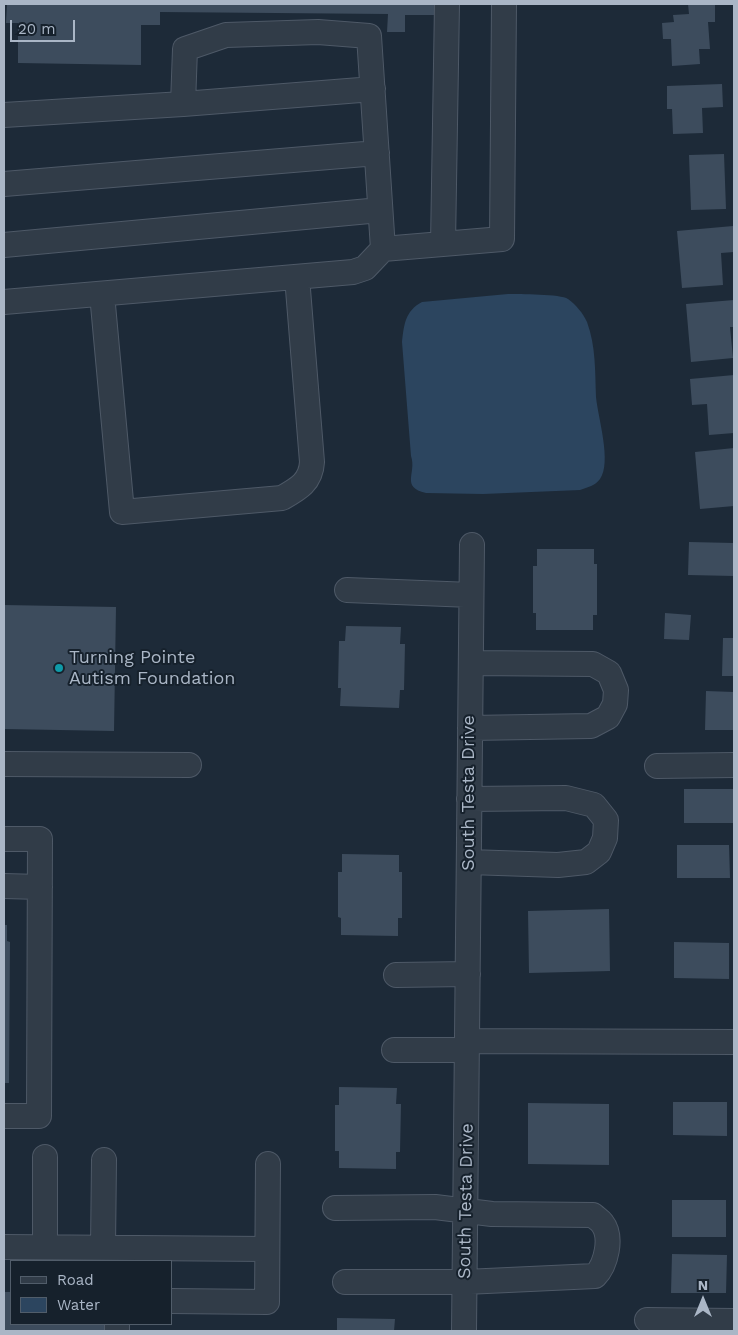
<!DOCTYPE html>
<html>
<head>
<meta charset="utf-8">
<style>
  body { margin:0 }
  #map { position:relative; width:738px; height:1335px; overflow:hidden; background:#1d2a38; font-family:"Work Sans",sans-serif }
  canvas { display:block }
  .frame { position:absolute; inset:0; border:5px solid #aab6c6; pointer-events:none }
  .legend { position:absolute; left:10px; top:1260px; width:162px; height:65px; box-sizing:border-box; background:#16212c; border:1px solid #515d6a; margin:0; padding:6px 9px; list-style:none; font-size:15px; color:#aab6c6 }
  .legend li { display:flex; align-items:center; gap:10px; height:25px }
  .legend b { width:25px; border:1px solid #515d6a }
  .north { position:absolute; left:678px; top:1275px; width:50px; height:50px; -webkit-text-stroke:4px #16212c; paint-order:stroke; rotate:0deg; font-size:14px; font-weight:700; line-height:20px; text-align:center; color:#aab6c6 }
  .north::after { content:''; display:block; margin:auto; width:18px; height:22px; background:#aab6c6; clip-path:polygon(50% 0,100% 100%,50% 72%,0 100%) }
  .scale { position:absolute; left:10px; top:20px; width:65px; height:22px; box-sizing:border-box; border:2px solid #aab6c6; border-top:0; padding-left:6px; font-size:15px; line-height:18px; white-space:nowrap; color:#aab6c6; -webkit-text-stroke:4px #16212c; paint-order:stroke }
</style>
</head>
<body>
<div id="map">
<canvas width="738" height="1335"></canvas>
<div class="frame"></div>
<ul class="legend">
<li><b style="height:6px;background:#313c48"></b>Road</li>
<li><b style="height:14px;background:#2c455f"></b>Water</li>
</ul>
<div class="north">N</div>
<div class="scale">20 m</div>
</div>
<script>
const c = document.querySelector('canvas').getContext('2d');
c.lineJoin = 'round';
function fill(path, color) { c.fillStyle = color; c.fill(path, 'evenodd'); }
function stroke(path, color, width, dash) { c.strokeStyle = color; c.lineWidth = width; c.lineCap = dash ? 'butt' : 'round'; c.setLineDash(dash || []); c.stroke(path); }
function drawText(font, color, halo, rows, align = 'center') {
  c.font = font + ' "Work Sans",sans-serif'; c.lineWidth = 4; c.setLineDash([]); c.textBaseline = 'middle'; c.strokeStyle = halo; c.fillStyle = color; for (const [text, x, y, turn = 0] of rows) {
    c.save(); c.translate(x, y); c.rotate((+turn || 0) * Math.PI / 180); c.textAlign = isNaN(turn) ? turn : align; if (halo) c.strokeText(text, 0, 0); c.fillText(text, 0, 0); c.restore();
  }
}
fill(new Path2D(`
  M508 294C519 294 561 294 568 299 576 305 583 313 587 322 596 347 595 371 596 397 598 418 612 462 600 479 595 486 588 487 580 490L483 494 426 493C400 487 417 473 411 456L402 342C404 325 405 311 422 302Z`), '#2c455f');
fill(new Path2D(`
  M7 4H434V15H405V32H387L388 14 160 12V25H141V65L18 63V23H6Z
  M688 4H715V22H708L710 49H699L700 64 672 66 671 39H663L662 23 674 22 673 15 689 14Z
  M722 84 723 107 702 108 703 133 673 134 672 109H667V86Z
  M724 154 726 209 691 210 689 155Z
  M733 226 734 252 721 253 723 285 682 288 677 231Z
  M734 300V327H730L733 358 691 362 686 304Z
  M734 375V433L709 435 707 404 692 405 690 379Z
  M734 448V506L700 509 695 452Z
  M689 542 734 543V576L688 575Z
  M537 549H594V564H597V615H593V630H536V613H533V566H537Z
  M4 605 116 607 114 731 4 729Z
  M665 613 691 615 689 640 664 639Z
  M346 626 401 627 400 644H405L404 690H400L399 708 340 706 341 688H338L339 641H345Z
  M723 638H734V676H722Z
  M706 691 734 692V730H705Z
  M684 789H734V823H684Z
  M677 845H729L730 878H677Z
  M342 854 399 855V872H402V918H398V936L341 935V918L338 917V872H342Z
  M609 909 610 971 529 973 528 911Z
  M4 925H7V941L10 942 9 1083H4Z
  M674 942 729 943V979L674 978Z
  M339 1087 397 1088 396 1104H401L400 1152H396V1169L339 1168V1151H335V1105H339Z
  M673 1102H727V1136L673 1135Z
  M528 1103 609 1104V1165L528 1164Z
  M672 1200H726V1237H672Z
  M672 1254 727 1255 726 1293H671Z
  M4 1292H11V1324H105V1331H4Z
  M337 1318 395 1319 394 1331H337Z`), '#3d4c5d');
const minor = new Path2D(`
  M183 104 373 89
  M4 115 183 104 185 49 226 35 318 32 369 36 383 249
  M4 184 377 153
  M443 244 447 4
  M4 245 380 210
  M102 294 122 512 282 498C298 489 311 482 312 462L297 277
  M4 302 353 272 365 268 383 249 502 239 504 4
  M347 590 471 595
  M470 728 591 726 608 717 615 704 616 690 609 673 593 664 471 663
  M4 764 189 765
  M657 766 734 765
  M4 839H40L39 1116H4
  M469 862 558 865 586 862 599 852 605 838 606 820 594 805 566 798 469 799
  M4 886 40 887
  M396 975 468 974
  M467 1041 734 1042
  M394 1050H467
  M335 1208 435 1207 492 1214 593 1215C596 1218 600 1220 602 1223 613 1237 606 1265 595 1276L465 1282H345
  M4 1247 267 1249
  M45 1247V1157
  M103 1247 104 1160
  M171 1301 267 1302 268 1164
  M647 1320 734 1321
  M117 1331V1324
  M464 1331 472 545`);
stroke(minor, '#4e5967', 26);
stroke(minor, '#313c48', 24);
for (const [x, y, r, color] of [
  [59,668,5,"#0f9aa8"]
]) { const dot = new Path2D(); dot.arc(x, y, r, 0, 2 * Math.PI); c.fillStyle = color; c.fill(dot); stroke(dot, '#16212c', 2); }
drawText('18px', '#aab6c6', '#16212c', [
  ["Turning Pointe",69,658],
  ["Autism Foundation",69,679]
], 'left');
drawText('18px', '#aab6c6', '#16212c', [
  ["South Testa Drive",469,793,-90],
  ["South Testa Drive",466,1201,-89]
]);
</script>
</body>
</html>
